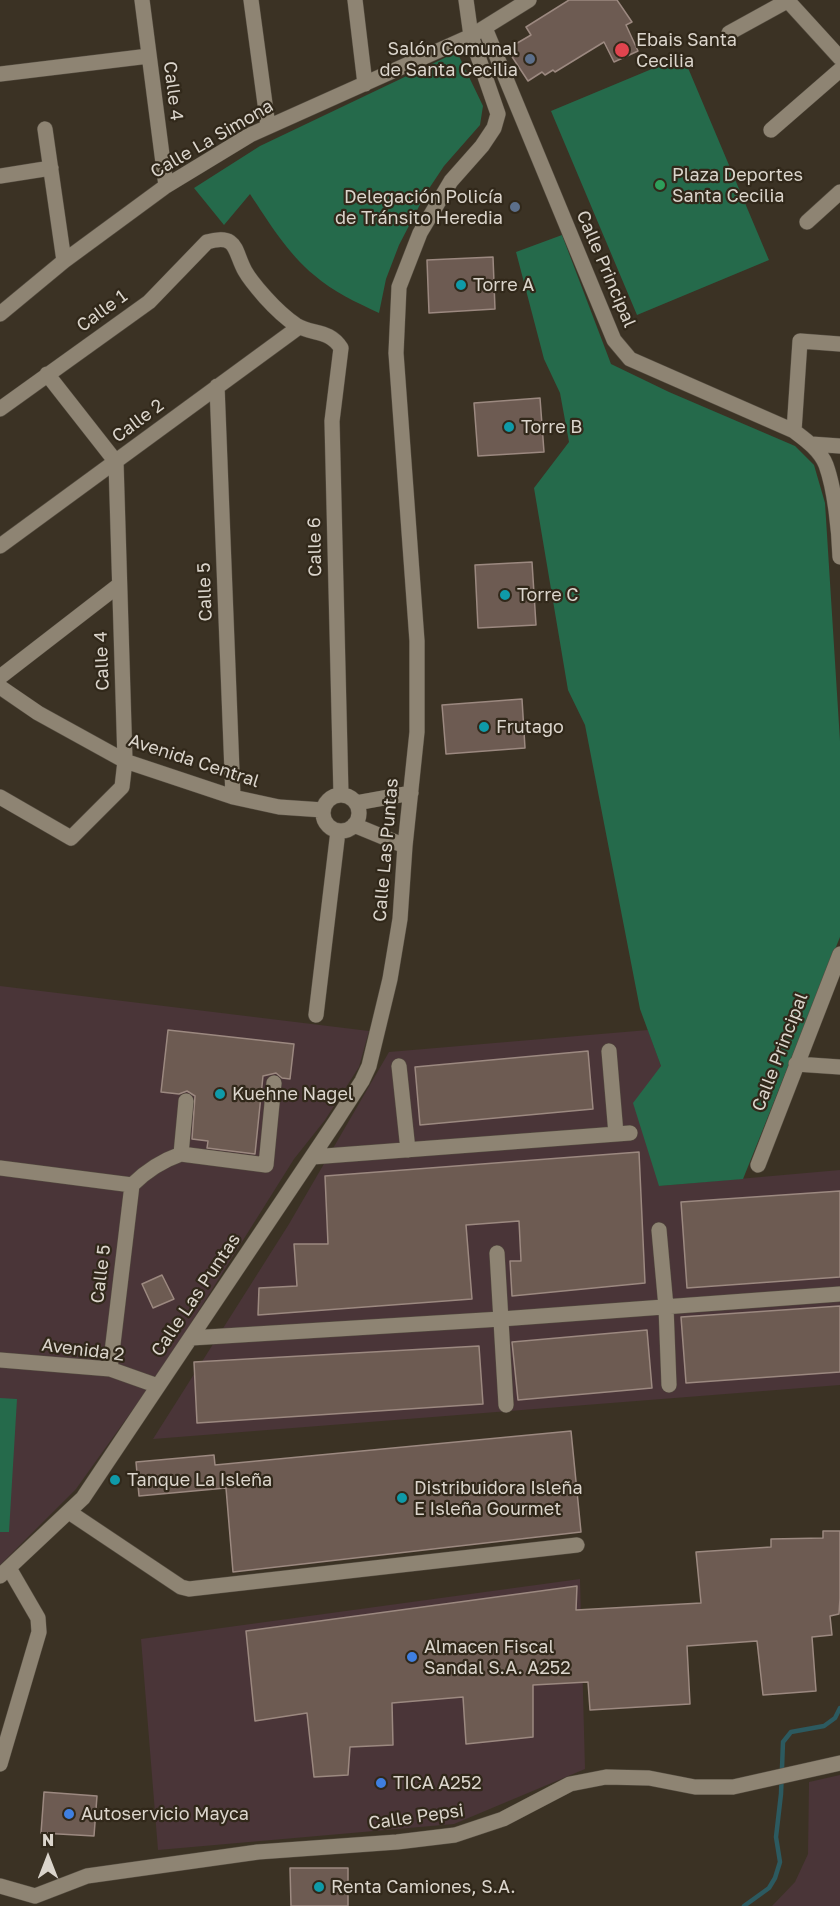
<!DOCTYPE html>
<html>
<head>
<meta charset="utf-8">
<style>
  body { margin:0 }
  #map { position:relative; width:840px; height:1906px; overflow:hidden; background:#3b3224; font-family:"Golos Text",sans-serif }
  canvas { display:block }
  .north { position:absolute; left:18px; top:1828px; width:60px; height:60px; -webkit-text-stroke:4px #31281a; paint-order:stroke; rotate:0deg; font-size:16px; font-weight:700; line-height:24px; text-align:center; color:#dbd5cc }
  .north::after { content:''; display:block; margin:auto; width:21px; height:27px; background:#dbd5cc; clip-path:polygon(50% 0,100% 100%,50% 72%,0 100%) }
</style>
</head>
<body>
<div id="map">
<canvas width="840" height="1906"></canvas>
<div class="north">N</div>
</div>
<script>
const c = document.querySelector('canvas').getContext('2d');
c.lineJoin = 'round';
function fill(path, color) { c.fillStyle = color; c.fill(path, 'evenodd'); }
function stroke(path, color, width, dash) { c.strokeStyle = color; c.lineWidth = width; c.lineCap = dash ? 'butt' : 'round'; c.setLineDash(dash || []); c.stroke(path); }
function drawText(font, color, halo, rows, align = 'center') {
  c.font = font + ' "Golos Text",sans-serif'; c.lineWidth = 4.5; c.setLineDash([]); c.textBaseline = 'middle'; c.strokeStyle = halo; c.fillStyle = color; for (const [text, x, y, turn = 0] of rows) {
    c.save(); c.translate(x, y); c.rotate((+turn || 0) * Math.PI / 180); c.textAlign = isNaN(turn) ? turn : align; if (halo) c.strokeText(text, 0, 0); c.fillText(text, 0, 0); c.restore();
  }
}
fill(new Path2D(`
  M0 986 369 1031 359 1067 325 1120 294 1159 164 1366 76 1489 0 1565Z
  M648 1030 661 1066 659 1186 840 1170V1385L153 1439 289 1224 389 1052Z
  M580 1579 585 1769 454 1824 158 1850 141 1639Z
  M840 1775V1906H772L795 1882 808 1854 809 1782Z`), '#4a3538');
fill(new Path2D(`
  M457 52 483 106 480 125 444 166 426 193 399 245 386 279 379 313C356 302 333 292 314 275 288 254 268 221 250 194L224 225 194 188 260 146Z
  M683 56 769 260 637 315 551 111Z
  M562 235 611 364 669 392 795 446 814 465 825 503 840 741V937L743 1179 659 1186 633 1103 661 1066 640 1009 585 725 568 690 534 488 569 442 560 393 544 359 516 252Z
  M0 1398 17 1399 9 1532H0Z`), '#256a4b');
stroke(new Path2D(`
  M744 1906 769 1888 775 1878 780 1862 776 1837 781 1794 783 1742 791 1732 824 1726 835 1718 840 1708`), '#2c5a60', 4.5);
const building = new Path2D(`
  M569 0H617L632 22 626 25 638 51 614 62 604 42 555 72 553 70 545 75 542 72 528 81 507 49 531 35 526 27Z
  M493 257 495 309 429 313 427 260Z
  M540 398 544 452 478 456 474 403Z
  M532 562 536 625 478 628 475 565Z
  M522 699 525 748 446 754 442 705Z
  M168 1030 294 1044 290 1079 282 1078 276 1073 263 1076 255 1154 207 1148 208 1141 192 1139 195 1096 187 1091 179 1094 161 1092Z
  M588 1051 593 1109 420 1125 415 1067Z
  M639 1152 645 1283 512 1296 510 1261H521L519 1221 466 1225 472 1299 258 1315 259 1288 297 1286 294 1244H328L325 1176Z
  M840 1191V1277L687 1288 681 1202Z
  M162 1275 174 1299 153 1308 142 1284Z
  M840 1306V1372L686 1383 681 1317Z
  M647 1330 652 1388 518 1400 512 1342Z
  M479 1346 483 1404 197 1423 194 1362Z
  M571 1431 581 1532 233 1572 226 1488 139 1496 136 1462 214 1455 215 1465Z
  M823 1531H840V1598L839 1614 830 1616 832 1635 812 1637 816 1691 763 1695 757 1641 687 1646 690 1704 590 1710 588 1682 533 1685V1737L466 1744 463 1697 392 1703 393 1745 350 1747 348 1775 314 1777 307 1713 255 1721 246 1631 577 1586 576 1610 701 1603 696 1552 771 1547V1539L823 1538Z
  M44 1792 97 1796 94 1836 41 1833Z
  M290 1868H348V1906H291Z`);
fill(building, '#6d5b52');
stroke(building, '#9c8980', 1.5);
const minor = new Path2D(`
  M142 0 166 186
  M251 0 268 126
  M355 0 365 84
  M788 1 840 58
  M485 28 614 340 630 359 794 431C806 440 820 450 826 465 835 490 839 530 840 557
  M729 33 789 0
  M0 74 149 56
  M45 129 64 261
  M771 130 840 70
  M0 176 51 168
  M807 222 840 192
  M0 314 64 261 166 186 250 135 471 36 529 0
  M47 374 116 462
  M217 386 233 797
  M0 409 149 302 207 242C238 233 234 251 245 271 250 280 258 289 265 297 274 307 284 317 296 325 312 335 329 329 341 348L332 421 341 795
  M794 431 800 341 840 344
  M811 444 840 446
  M0 546 299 327
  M0 677 119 585
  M0 687 38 713 125 761 233 797 279 807 323 810
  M323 813a18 18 0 1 1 36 0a18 18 0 1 1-36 0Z
  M0 797 71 838 122 787 125 761 116 462
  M356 803 411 793
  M354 825 405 846
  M316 1015 338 831
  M609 1051 616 1134
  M796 1064 840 1067
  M399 1066 408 1150
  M181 1154 266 1165 274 1083
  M312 1157 630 1133
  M758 1165 840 954
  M0 1168 132 1185
  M132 1185C147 1170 161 1161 181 1154L186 1101
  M659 1230 666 1307 669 1385
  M497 1253 506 1405
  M191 1338 501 1319 840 1294
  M0 1360 110 1369 158 1386
  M110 1369 132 1185
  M69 1512 181 1587 189 1589 577 1545
  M0 1576 83 1498 336 1121 362 1081 369 1066 390 979 400 919 405 846 417 732V641L396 353 399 287 420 233 451 181 482 146 494 128 498 114 471 36 466 0
  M0 1764 39 1632 38 1618 9 1568
  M0 1886 35 1896
  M35 1896 87 1876 258 1852 397 1842 455 1835 503 1819 570 1784 606 1777 649 1778 695 1787H733L840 1763`);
stroke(minor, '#564e42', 16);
stroke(minor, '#8e8473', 15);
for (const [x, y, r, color] of [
  [622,50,8,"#e0444e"],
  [530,59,6,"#5c6f8a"],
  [660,185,6,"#2e9e5b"],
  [515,207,6,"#5c6f8a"],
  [461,285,6,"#0f9aa8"],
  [509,427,6,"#0f9aa8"],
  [505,595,6,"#0f9aa8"],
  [484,727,6,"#0f9aa8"],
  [220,1094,6,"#0f9aa8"],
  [115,1480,6,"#0f9aa8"],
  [402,1498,6,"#0f9aa8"],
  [412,1657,6,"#3f7fe0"],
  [381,1783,6,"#3f7fe0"],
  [69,1814,6,"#3f7fe0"],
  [319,1887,6,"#0f9aa8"]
]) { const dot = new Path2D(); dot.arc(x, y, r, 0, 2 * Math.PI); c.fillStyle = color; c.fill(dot); stroke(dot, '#31281a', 2); }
drawText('18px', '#dbd5cc', '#31281a', [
  ["Ebais Santa",636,40],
  ["Cecilia",636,61],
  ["Salón Comunal",518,49,"right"],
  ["de Santa Cecilia",518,70,"right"],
  ["Plaza Deportes",672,175],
  ["Santa Cecilia",672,196],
  ["Delegación Policía",503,197,"right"],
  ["de Tránsito Heredia",503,218,"right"],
  ["Torre A",473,285],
  ["Torre B",521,427],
  ["Torre C",517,595],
  ["Frutago",496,727],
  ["Kuehne Nagel",232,1094],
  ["Tanque La Isleña",127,1480],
  ["Distribuidora Isleña",414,1488],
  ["E Isleña Gourmet",414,1509],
  ["Almacen Fiscal",424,1647],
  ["Sandal S.A. A252",424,1668],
  ["TICA A252",393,1783],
  ["Autoservicio Mayca",81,1814],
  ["Renta Camiones, S.A.",331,1887]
], 'left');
drawText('18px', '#dbd5cc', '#31281a', [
  ["Calle 4",173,91,83],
  ["Calle La Simona",212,139,-30],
  ["Calle Principal",606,269,67],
  ["Calle 1",102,311,-36],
  ["Calle 2",138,421,-37],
  ["Calle 6",315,547,-91],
  ["Calle 5",205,592,-92],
  ["Calle 4",102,661,-92],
  ["Avenida Central",194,761,18],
  ["Calle Las Puntas",386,850,-85],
  ["Calle Principal",780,1052,-69],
  ["Calle 5",101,1274,-83],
  ["Calle Las Puntas",196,1295,-56],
  ["Avenida 2",83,1350,7],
  ["Calle Pepsi",416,1817,-8]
]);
</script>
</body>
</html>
